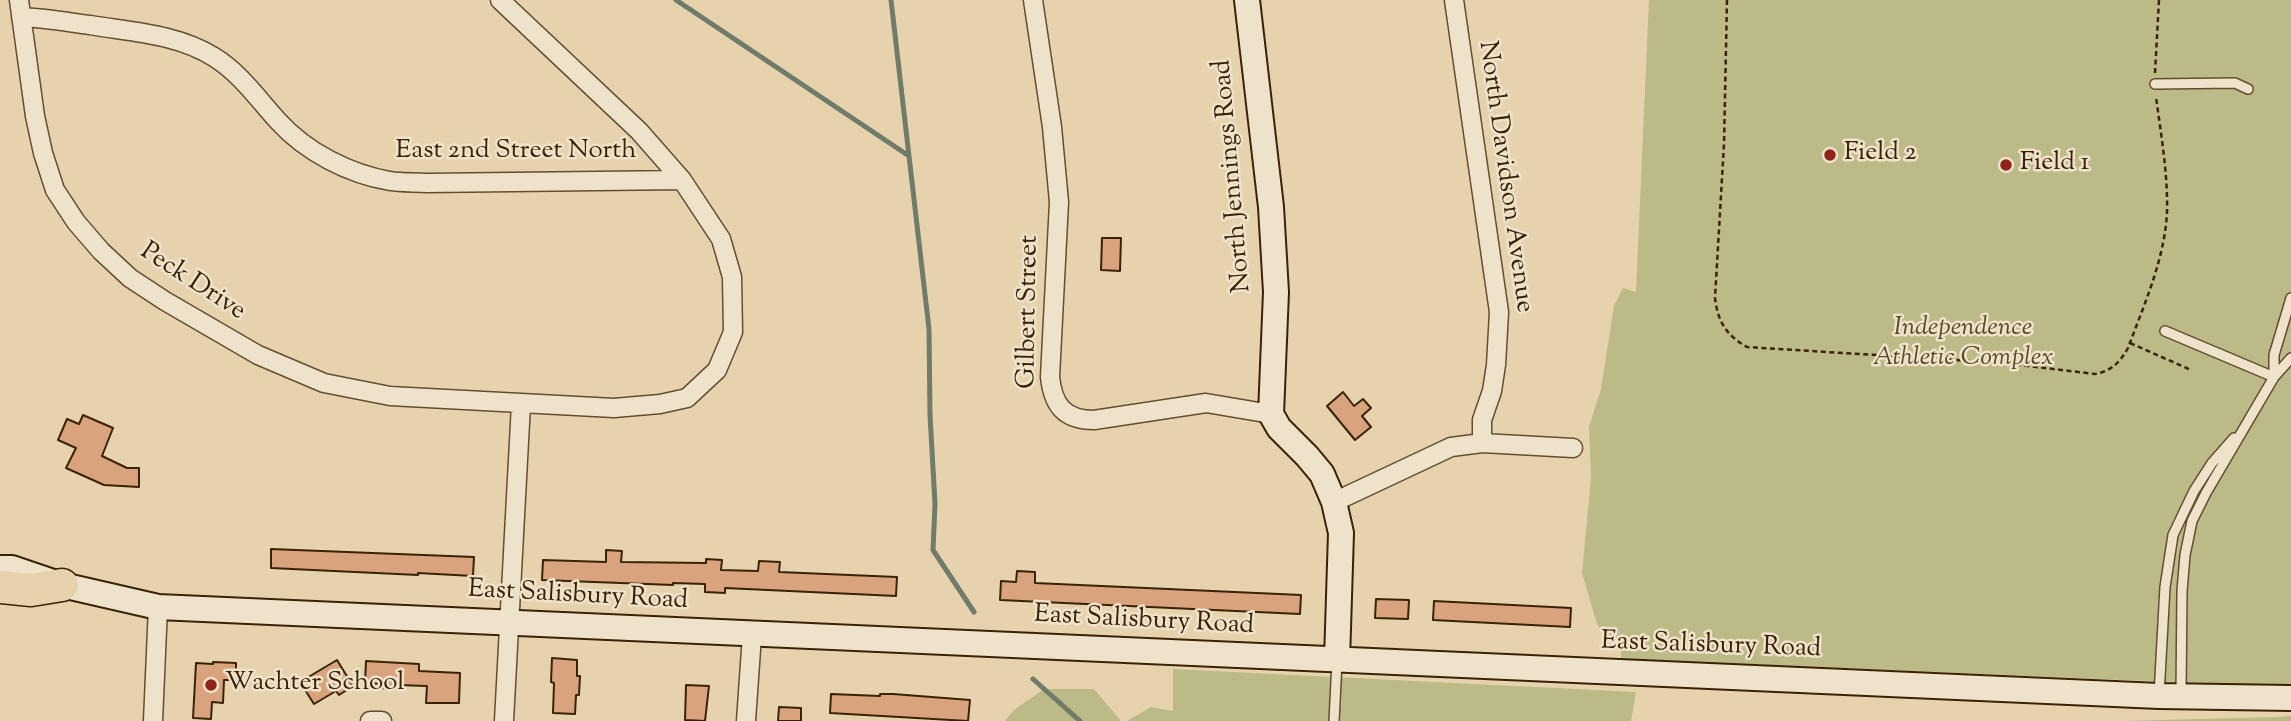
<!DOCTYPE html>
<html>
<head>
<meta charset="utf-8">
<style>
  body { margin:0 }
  canvas { display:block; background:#e6d3ae }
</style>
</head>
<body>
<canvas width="2291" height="721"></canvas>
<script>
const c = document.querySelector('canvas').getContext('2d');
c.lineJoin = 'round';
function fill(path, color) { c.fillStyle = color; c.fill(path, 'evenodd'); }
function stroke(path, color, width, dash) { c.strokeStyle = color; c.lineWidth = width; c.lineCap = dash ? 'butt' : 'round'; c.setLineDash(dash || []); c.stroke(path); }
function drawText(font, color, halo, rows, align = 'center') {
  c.font = font + ' "Sorts Mill Goudy",serif'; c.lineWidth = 5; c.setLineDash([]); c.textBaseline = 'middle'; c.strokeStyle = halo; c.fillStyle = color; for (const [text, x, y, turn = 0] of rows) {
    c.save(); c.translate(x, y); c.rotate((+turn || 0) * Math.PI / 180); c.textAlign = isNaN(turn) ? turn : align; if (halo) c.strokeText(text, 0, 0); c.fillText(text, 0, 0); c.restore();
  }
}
fill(new Path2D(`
  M1649 0H2291V687L1621 659V641L1605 637 1597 624 1582 573 1591 477 1589 427 1601 389 1614 306 1623 288 1636 292Z
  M1173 669 1636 692 1631 721H1127L1151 707 1173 711Z
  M1044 689H1094L1121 721H1005L1014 710Z
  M2291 716V721H2123L2275 717Z`), '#bcba86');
stroke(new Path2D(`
  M676 0 909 156 929 329 930 415 935 504 933 550 974 612
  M891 0 909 156
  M1033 679 1080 721`), '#717b69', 5);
const building = new Path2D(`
  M1102 238H1121L1120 271 1101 270Z
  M1343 392 1354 406 1363 399 1371 408 1362 416 1371 427 1355 440 1327 406Z
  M83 415 113 428 102 456 127 468H139V487L104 485 66 468 76 448 58 440 67 419 79 424Z
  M271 549 474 557 473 576 418 573V575L271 568Z
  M606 550 622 551 621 562 706 563V559L722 560 721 570 758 571 759 561 780 562 779 572 897 577 896 596 725 588V593L705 592V584L673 583V585L542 580 543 560 606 562Z
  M1017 571 1035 572V583L1301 595 1300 614 1000 600 1001 581 1016 582Z
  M1376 599 1409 600 1408 619 1375 618Z
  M1434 601 1571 608 1570 627 1433 620Z
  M552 658 577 660V676H580L579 695H576L575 714 553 713 554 683 551 682Z
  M337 660 353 686 339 695 336 691 314 704 300 682Z
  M366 661 419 664V671L460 673 459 703H426L427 686 397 685V689L380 688 381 684 365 683Z
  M213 662 236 663V680H224L223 703 212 702 211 719 193 718 196 663 213 664Z
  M686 685 709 686 705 721 685 720Z
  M831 694 880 696V694H893L970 700 968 721 830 713Z
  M779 707 801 708V721H778Z`);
fill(building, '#d9a37e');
stroke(building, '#392205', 2);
const lane = new Path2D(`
  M2155 84 2235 83 2248 89
  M2165 331 2274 377
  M2274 377V355L2291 298
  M2159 695 2165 587 2173 535 2194 491 2212 463 2234 438
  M2181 695 2182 591 2185 555 2192 521 2206 493 2274 377 2291 358
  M1334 721 1337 662`);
const street = new Path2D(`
  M19 0 35 116 43 153 55 190 76 222 101 251 130 278 165 301 258 355 324 383 390 396 614 408 660 404 687 398 717 370 733 332 732 277 721 239 682 180 639 131 500 0
  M1033 0 1052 127 1059 202 1050 377C1053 405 1064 420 1094 420L1206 403 1271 414
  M1454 0 1499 312 1496 365 1492 391 1482 420V443
  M21 17C45 18 67 22 90 25 132 32 177 34 214 57 240 73 258 99 278 121 306 152 349 174 390 181 402 183 415 182 427 183L682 180
  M1334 502 1451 447 1482 443 1573 448
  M153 721 158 607
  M370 721H382
  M504 721 521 404
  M746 721 752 635`);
const secondary = new Path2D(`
  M1247 0 1271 207 1276 292 1271 414 1279 428 1307 456 1322 474 1334 502 1341 533 1337 660
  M0 568H12L62 585 158 607 2159 696 2291 698`);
const highway = new Path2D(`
  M0 587 31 590 62 585`);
stroke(lane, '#644e2f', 12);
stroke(street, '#644e2f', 21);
stroke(secondary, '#392205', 28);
stroke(highway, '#392205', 35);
stroke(new Path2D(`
  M1727 0 1724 144 1715 298C1718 322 1726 335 1747 347L2003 363 2095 374C2112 371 2120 362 2128 348 2144 305 2165 258 2167 212 2168 174 2161 135 2156 97
  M2155 73 2159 0
  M2130 343 2191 370`), '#392205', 2.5, [5, 3.5]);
stroke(lane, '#efe2ca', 9);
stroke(street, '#efe2ca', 18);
stroke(secondary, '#efe2ca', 24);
stroke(highway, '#e6d3ae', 32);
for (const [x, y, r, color] of [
  [1830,155,7,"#8f2418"],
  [2006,165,7,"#8f2418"],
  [211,685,7,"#8f2418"]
]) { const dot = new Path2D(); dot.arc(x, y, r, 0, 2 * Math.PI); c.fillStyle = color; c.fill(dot); stroke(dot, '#efe2ca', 2.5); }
drawText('26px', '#392205', '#efe2ca', [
  ["East 2nd Street North",516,153],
  ["North Jennings Road",1234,176,-95],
  ["North Davidson Avenue",1504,177,82],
  ["Peck Drive",192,283,33],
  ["Gilbert Street",1030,312,-89],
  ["East Salisbury Road",578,597,3],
  ["East Salisbury Road",1144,622,3],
  ["East Salisbury Road",1711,647,2]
]);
drawText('26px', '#392205', '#efe2ca', [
  ["Field 2",1844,155],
  ["Field 1",2020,165],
  ["Wachter School",225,685]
], 'left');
drawText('italic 26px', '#5a4825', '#efe2ca', [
  ["Independence",1963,330],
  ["Athletic Complex",1963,360]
]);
</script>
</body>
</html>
